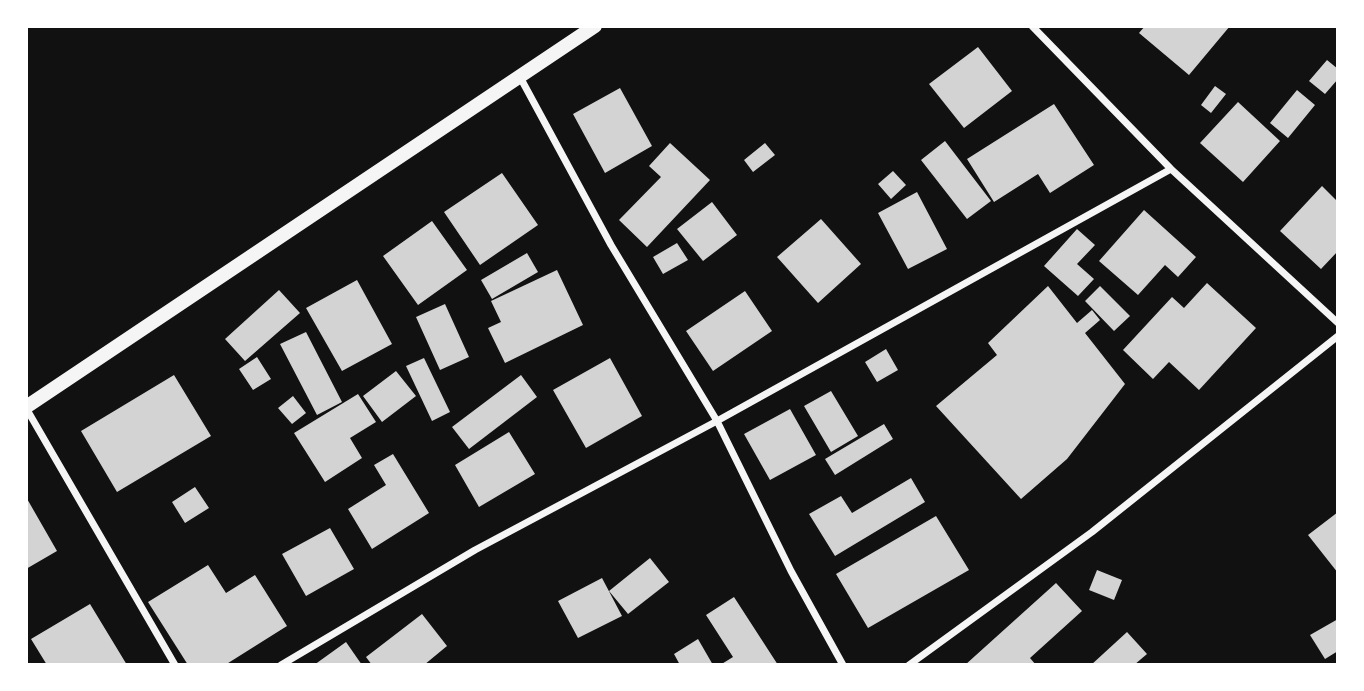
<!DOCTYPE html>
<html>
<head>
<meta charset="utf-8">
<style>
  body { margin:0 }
  #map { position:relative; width:1364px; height:691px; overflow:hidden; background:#111; font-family:Literata,serif }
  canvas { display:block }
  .frame { position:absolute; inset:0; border:28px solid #fff; pointer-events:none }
</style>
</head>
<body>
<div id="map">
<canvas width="1364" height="691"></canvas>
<div class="frame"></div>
</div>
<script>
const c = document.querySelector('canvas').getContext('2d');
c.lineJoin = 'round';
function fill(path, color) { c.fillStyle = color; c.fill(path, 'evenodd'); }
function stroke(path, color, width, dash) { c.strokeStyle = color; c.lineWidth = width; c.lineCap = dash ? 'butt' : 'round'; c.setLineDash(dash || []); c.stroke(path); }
fill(new Path2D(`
  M1145 26H1230L1189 75 1139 33Z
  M978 47 1012 91 964 128 929 84Z
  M1327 60 1338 69V79L1325 94 1309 81Z
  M1215 86 1226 94 1211 113 1201 105Z
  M620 88 652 146 605 173 573 114Z
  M1297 90 1315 105 1288 138 1270 123Z
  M1238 102 1280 141 1243 182 1200 143Z
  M1054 104 1094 165 1050 193 1038 174 994 202 967 159Z
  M945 141 991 201 967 219 921 160Z
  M670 143 710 180 647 247 619 220 661 177 649 166Z
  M765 143 775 155 753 172 744 160Z
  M893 171 906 185 891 199 878 184Z
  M502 173 538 225 480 265 444 212Z
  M1322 186 1338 202V251L1321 269 1280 231Z
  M917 192 947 249 908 269 878 213Z
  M712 202 737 235 703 261 677 229Z
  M1144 210 1196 257 1178 277 1165 265 1138 295 1099 261Z
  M821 219 861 264 818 303 777 257Z
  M432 221 467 270 418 305 383 256Z
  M1077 229 1095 245 1077 264 1094 279 1078 296 1044 266Z
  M677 243 688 260 663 274 653 257Z
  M527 253 538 272 492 299 481 280Z
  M557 270 583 325 505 363 488 328 501 322 491 301Z
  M357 280 392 344 342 371 306 308Z
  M1207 283 1256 328 1199 390 1169 362 1153 379 1123 350 1172 297 1184 308Z
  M1048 286 1077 323 1092 310 1100 320 1085 333 1125 384 1067 459 1021 499 936 406 997 355 988 343Z
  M1100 286 1130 316 1114 331 1085 301Z
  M279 290 300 313 245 361 225 339Z
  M745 291 772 331 713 371 686 331Z
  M445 304 469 357 440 370 416 317Z
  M306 332 342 402 317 415 280 344Z
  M886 349 898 370 877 382 865 362Z
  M257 357 271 379 253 390 239 369Z
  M424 358 450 412 432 421 406 366Z
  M610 358 642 416 586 448 553 390Z
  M396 371 416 396 382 422 363 396Z
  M174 375 211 436 117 492 81 431Z
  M521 375 537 397 469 449 452 427Z
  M831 391 858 436 831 452 804 406Z
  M358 394 376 422 350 438 362 458 325 482 294 433Z
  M293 396 306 413 292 424 278 408Z
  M790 409 816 455 770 480 744 434Z
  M884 424 893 439 835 475 825 459Z
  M509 432 535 474 479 507 455 465Z
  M393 454 429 513 372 549 348 509 386 485 374 465Z
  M911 478 925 502 835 556 809 514 841 496 852 513Z
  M195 487 209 508 185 523 172 502Z
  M26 497 57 551 26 569Z
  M1338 512V573L1308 535Z
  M936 516 969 570 868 628 836 574Z
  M330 528 354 569 306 596 282 554Z
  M650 558 669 582 628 614 609 591Z
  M208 565 226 593 255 575 287 626 225 665H188L148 602Z
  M1097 570 1122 580 1114 600 1089 590Z
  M602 578 622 616 578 638 558 601Z
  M1056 583 1082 611 1030 658 1036 665H965Z
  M734 597 778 665H720L733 657 706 615Z
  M90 604 127 665H47L31 639Z
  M422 614 447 646 424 665H372L366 657Z
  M1338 619V651L1325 659 1310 635Z
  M1127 632 1147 654 1134 665H1091Z
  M698 639 713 665H680L674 654Z
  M346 642 362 665H314Z`), '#d3d3d3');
stroke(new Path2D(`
  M1032 26 1171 169 1338 323
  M520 77 611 245 717 421 791 571 843 665
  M26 408 175 665
  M281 665 475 550 717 421 1171 169
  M909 665 1092 532 1338 336`), '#f5f5f5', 7);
stroke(new Path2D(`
  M26 407 595 26`), '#f5f5f5', 14);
</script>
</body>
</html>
